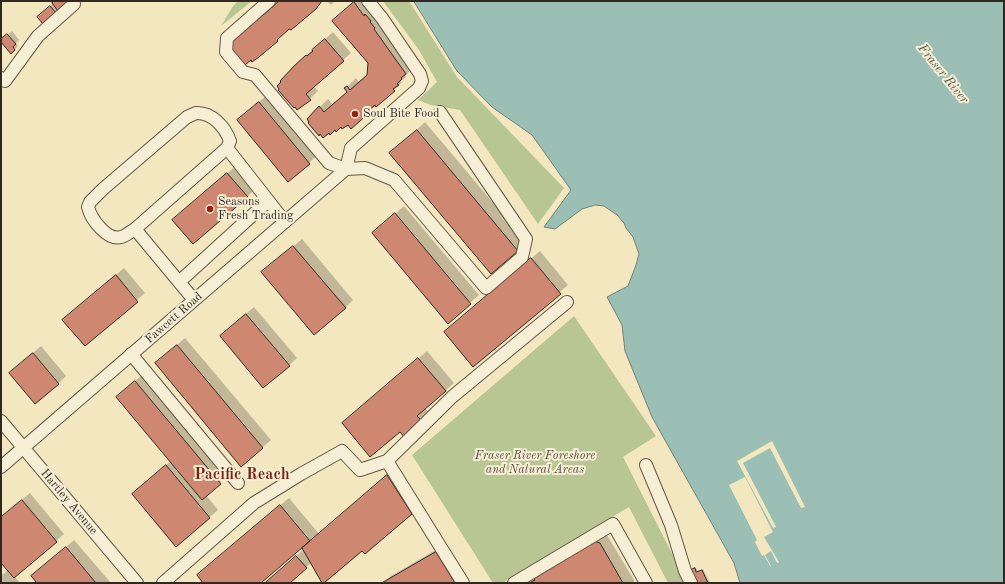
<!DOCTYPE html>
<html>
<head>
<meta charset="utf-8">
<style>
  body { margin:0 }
  #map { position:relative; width:1005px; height:584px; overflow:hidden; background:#f3e7bf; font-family:"Old Standard TT",serif }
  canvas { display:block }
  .frame { position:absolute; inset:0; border:2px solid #332722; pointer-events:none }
</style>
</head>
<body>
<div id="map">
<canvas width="1005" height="584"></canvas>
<div class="frame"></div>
</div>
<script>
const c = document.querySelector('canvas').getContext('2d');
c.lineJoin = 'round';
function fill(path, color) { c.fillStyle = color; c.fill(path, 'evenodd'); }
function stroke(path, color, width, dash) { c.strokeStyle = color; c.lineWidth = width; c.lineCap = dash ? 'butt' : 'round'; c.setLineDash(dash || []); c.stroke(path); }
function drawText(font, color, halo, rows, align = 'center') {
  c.font = font + ' "Old Standard TT",serif'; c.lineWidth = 4; c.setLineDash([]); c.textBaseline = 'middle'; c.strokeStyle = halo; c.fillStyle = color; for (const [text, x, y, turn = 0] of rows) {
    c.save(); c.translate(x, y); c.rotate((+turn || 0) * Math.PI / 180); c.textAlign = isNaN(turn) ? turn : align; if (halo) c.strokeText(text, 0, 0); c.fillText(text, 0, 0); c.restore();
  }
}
fill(new Path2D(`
  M238 1H252L221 26 233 6Z
  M383 1H409L457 77 564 188 538 224 460 110 431 105 418 100 437 82 419 50Z
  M574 316 656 436 623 457 687 583H668L629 507 502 583H493L412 455Z`), '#b8c694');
const water = new Path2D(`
  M414 1H1004V583H740L734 563 652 417 625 351 622 325 607 297 628 286 636 265 639 254 633 237 626 228 624 223 617 215 604 206 595 205 582 209 555 229 544 227 571 190 532 135 492 107 457 71Z`);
fill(water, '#9bbfb5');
stroke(water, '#71827a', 1);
fill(new Path2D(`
  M772 441 805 507 801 508 770 448 743 463 776 527 773 528 737 461Z
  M745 477 773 532 764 537 779 562 777 563 771 551 765 555 771 566H770L764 555 762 556 755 542 757 540 729 485Z`), '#f3e7bf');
fill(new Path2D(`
  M56 1H69L57 13 42 14Z
  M274 1 278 2 279 1H322L282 34 283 35 277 40 259 56 270 9Z
  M327 1H335L331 5Z
  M355 1H366L413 65 409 70 410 71 405 76 406 77 401 81 402 82 394 90 351 127 348 123 341 126 310 122 308 119 328 99 333 105 348 91 346 88 356 78 359 82 368 75 369 62 341 13Z
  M12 31 19 40 16 43 18 46 11 53 1 40Z
  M333 32 351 53 314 86 318 91 303 105 294 66Z
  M267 95 317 155 309 163 246 113Z
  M425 122 526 242 491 272 391 153Z
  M236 166 255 189 247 197 181 212Z
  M404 206 479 295 448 322 373 233Z
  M302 239 353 300 345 308 271 265Z
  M540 251 568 285 474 366 445 332Z
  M124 268 145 293 85 345 64 320Z
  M254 307 297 358 289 365 229 328Z
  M185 338 271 440 242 465 156 363Z
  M41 346 66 376 58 384 10 373Z
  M427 351 454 383 425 408 430 414 423 422 400 430 343 423Z
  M143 374 228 475 206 495 218 510 177 545 141 486 171 461 117 397Z
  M395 468 420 505 365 552 362 549 312 562 288 583H265L304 549 303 546 259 583H205L206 568 289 498 319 534Z
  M30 493 64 534 15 577 20 583H1V576L8 570 1 561V517Z
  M603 534 607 535 634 580V583H530L543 570Z
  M74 540 111 583H38L32 576Z
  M444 545 464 583H383L391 576Z
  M696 568 698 571 703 569 710 583H696L691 571Z`), '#0003');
const building = new Path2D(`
  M55 1H71L58 11 52 3Z
  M279 1H322L316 9 291 30 289 29 277 40 278 41 259 57 252 62 251 60 245 65 229 48V44L269 10 266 7 269 4 272 7Z
  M354 2 364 16 365 14 371 21 370 22 375 28 374 29 406 74 401 78 402 79 397 84 399 85 393 89 395 91 376 107 375 105 368 111 369 113 351 129 348 125 342 129 341 127 336 132 335 130 330 135 329 133 323 138 320 134 319 136 308 123 309 122 307 119 319 106 324 112 347 92 344 88 347 86 350 90 367 75 368 63 332 21Z
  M50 6 57 14 44 25 37 17Z
  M7 34 16 44 13 47 15 50 11 54 1 42V39Z
  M325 39 344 61 306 94 311 100 297 110 295 107 294 108 278 90 279 89 277 86 281 82 280 81 294 66 306 55 307 56 313 51 312 50Z
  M259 102 310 164 288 182 237 120Z
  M417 130 518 251 491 274 389 153Z
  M227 173 248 197 193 244 172 220Z
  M395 213 471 304 448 324 372 233Z
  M293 246 346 308 314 335 261 272Z
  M531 258 561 294 473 367 444 332Z
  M116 275 138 302 85 346 62 320Z
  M246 314 290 366 263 388 220 336Z
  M177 345 263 448 241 467 155 363Z
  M33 353 59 384 35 404 9 373Z
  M418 358 446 391 417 416 423 422 405 438 400 432 370 457 342 423Z
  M135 381 221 484 202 500 116 397Z
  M166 465 210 518 176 547 132 494Z
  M387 475 412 514 365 554 362 551 324 583H322L302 548Z
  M22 500 57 542 14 578 1 563V517Z
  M280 505 310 541 261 583H203L197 575Z
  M594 541 600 543 623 583H529L535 580 534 577Z
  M66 547 96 583H37L31 576Z
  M436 552 455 583H382Z
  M296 556 307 568 290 583H265Z
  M695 568 696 572 702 570 708 583H694L689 571Z`);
fill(building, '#ce8871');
stroke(building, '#332722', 1);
const minor = new Path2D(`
  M269 1 227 38 226 52 243 72 255 75 329 163 346 169 365 168 394 180 486 288 522 257 526 239 440 112
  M1 78 5 81 38 36 74 4
  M196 113C212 112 225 127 230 141L227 148 135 229C131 231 126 236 121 237 107 241 91 219 88 207L90 202 103 189 187 117Z
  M227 148 285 222
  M346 169 351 148 419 88 422 81 420 74 382 18 368 1
  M135 229 194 300
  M179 282 268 201
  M131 354 238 483
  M1 421 137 583
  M646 465 671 525 685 571 691 583
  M1 467 346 169
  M163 583 254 503 301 474 342 451 360 470 387 461
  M463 583 387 461 452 397 567 302
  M514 583 613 524 646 583`);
stroke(minor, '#635749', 14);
stroke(minor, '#f7efd5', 12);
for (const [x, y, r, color] of [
  [355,114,4,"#8f2418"],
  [210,209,4,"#8f2418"]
]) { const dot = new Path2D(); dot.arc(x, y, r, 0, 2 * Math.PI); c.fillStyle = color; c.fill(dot); stroke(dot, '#f7efd5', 1.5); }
drawText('12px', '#332722', '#f7efd5', [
  ["Soul Bite Food",363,114],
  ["Seasons",218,202],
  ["Fresh Trading",218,216]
], 'left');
drawText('12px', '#332722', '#f7efd5', [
  ["Fawcett Road",174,318,-41],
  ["Hartley Avenue",69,502,50]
]);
drawText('italic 12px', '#544f3e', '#f7efd5', [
  ["Fraser River Foreshore",535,456],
  ["and Natural Areas",535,470]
]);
drawText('italic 13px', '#52554e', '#f7efd5', [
  ["Fraser River",943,74,51]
]);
drawText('bold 16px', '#7a1f14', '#f7efd5', [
  ["Pacific Reach",242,475]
]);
</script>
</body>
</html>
